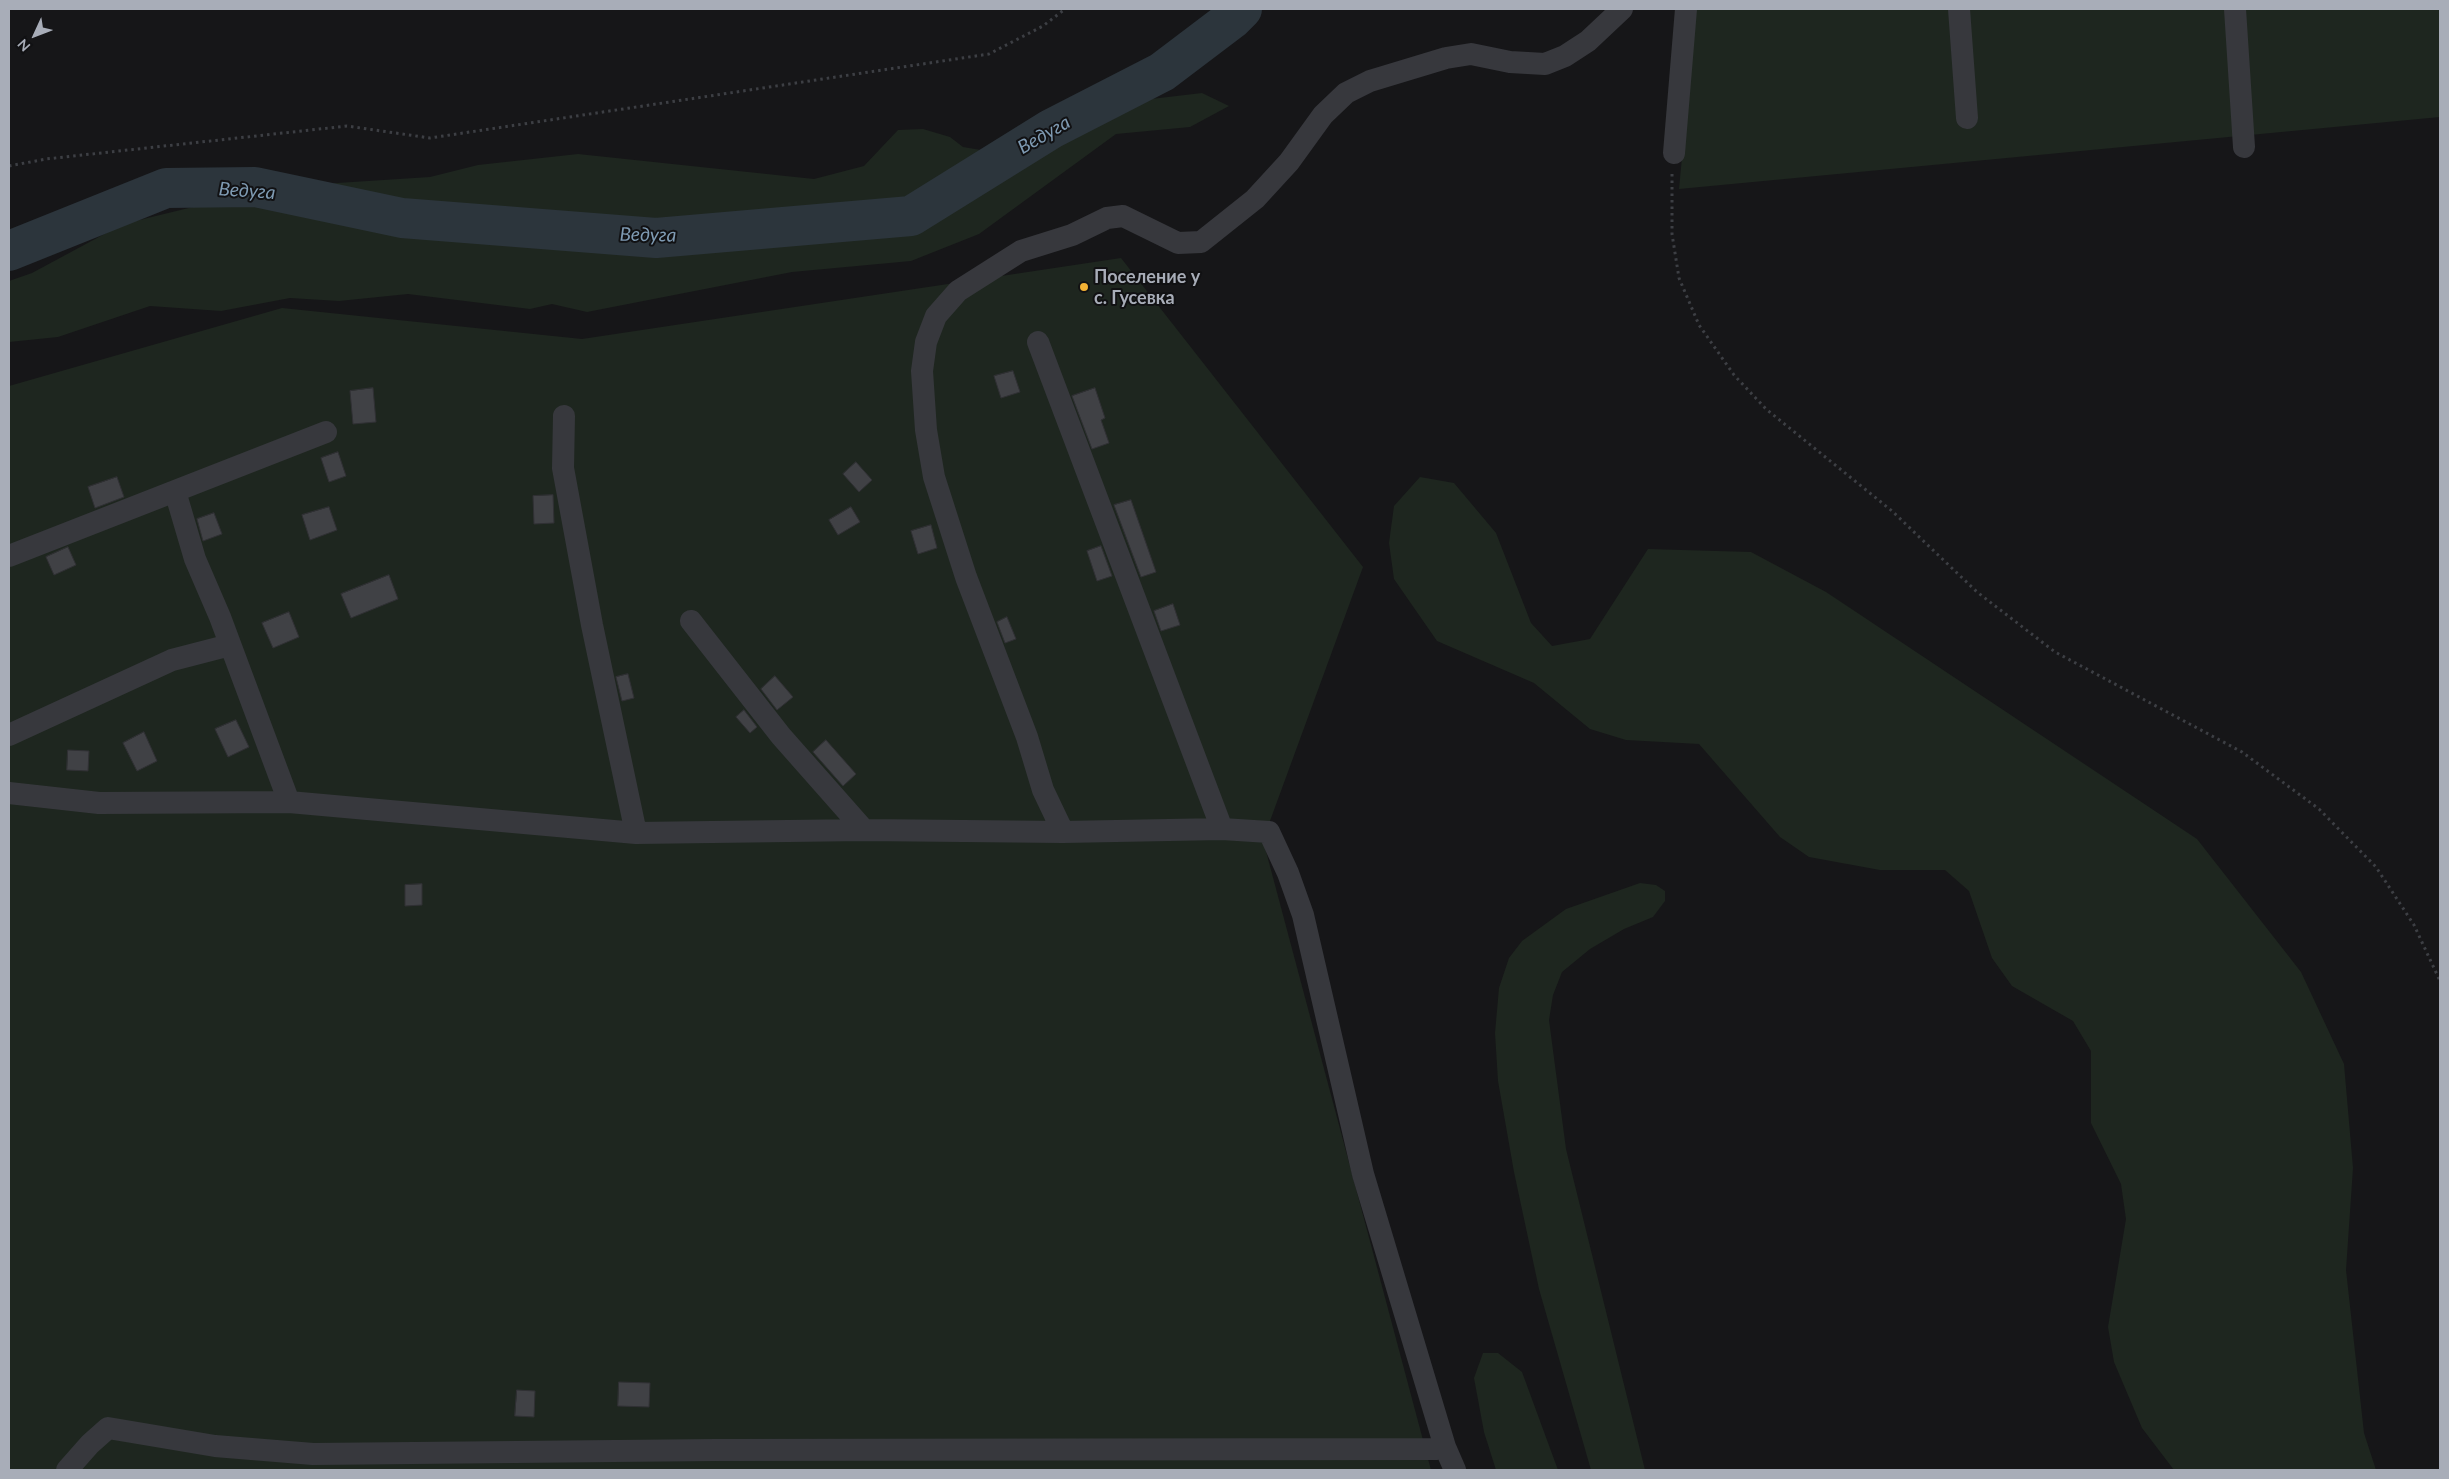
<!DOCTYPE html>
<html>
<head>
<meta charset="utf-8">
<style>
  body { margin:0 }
  #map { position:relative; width:2449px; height:1479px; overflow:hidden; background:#161618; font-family:Lato,sans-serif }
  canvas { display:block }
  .frame { position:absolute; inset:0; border:10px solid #a8adb8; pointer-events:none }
  .north { position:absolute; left:10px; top:10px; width:50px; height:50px; -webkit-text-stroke:4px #111113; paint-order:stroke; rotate:227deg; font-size:14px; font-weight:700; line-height:20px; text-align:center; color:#a8adb8 }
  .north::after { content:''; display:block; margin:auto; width:18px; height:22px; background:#a8adb8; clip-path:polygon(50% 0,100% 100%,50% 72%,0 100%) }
</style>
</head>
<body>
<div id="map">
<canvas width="2449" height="1479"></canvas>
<div class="frame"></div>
<div class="north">N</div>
</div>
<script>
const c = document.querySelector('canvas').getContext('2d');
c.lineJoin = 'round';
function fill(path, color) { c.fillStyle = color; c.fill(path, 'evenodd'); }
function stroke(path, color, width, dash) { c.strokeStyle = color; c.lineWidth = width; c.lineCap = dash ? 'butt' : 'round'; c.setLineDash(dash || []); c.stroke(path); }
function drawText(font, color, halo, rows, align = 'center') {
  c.font = font + ' Lato,sans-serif'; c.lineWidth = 4; c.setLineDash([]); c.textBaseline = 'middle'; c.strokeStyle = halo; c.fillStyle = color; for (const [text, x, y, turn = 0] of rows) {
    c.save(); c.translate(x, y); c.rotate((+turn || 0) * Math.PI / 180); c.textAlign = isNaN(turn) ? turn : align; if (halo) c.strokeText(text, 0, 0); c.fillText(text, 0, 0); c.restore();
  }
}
fill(new Path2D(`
  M1696 9H2440V117L1679 189Z
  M1202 93 1229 106 1190 127 1116 134 979 234 911 261 792 272 587 312 552 304 530 309 408 294 339 301 290 298 221 311 150 306 58 337 9 342V281L32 273 123 224 275 187 430 177 478 165 578 154 814 179 864 166 898 130 923 129 950 137 963 147 987 151 1082 130 1151 99Z
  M1121 258 1363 567 1263 840 1431 1470H9V386L282 308 582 339Z
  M1420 477 1454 483 1496 533 1531 623 1552 646 1590 639 1648 549 1751 552 1826 592 2197 839 2301 972 2344 1064 2353 1168 2346 1270 2364 1433 2376 1470H2174L2142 1428 2114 1362 2108 1327 2126 1219 2121 1184 2091 1123V1051L2073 1021 2012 986 1992 958 1969 891 1945 870H1880L1809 857 1780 837 1699 744 1626 740 1590 729 1534 683 1437 641 1394 579 1389 543 1394 506Z
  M1640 883 1656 885 1665 891V901L1653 917 1624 929 1590 949 1562 972 1553 995 1549 1020 1566 1149 1645 1470H1591L1539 1289 1514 1172 1498 1081 1495 1033 1499 988 1509 958 1522 941 1566 909Z
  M1483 1353H1498L1522 1372 1558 1470H1496L1484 1432 1474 1378Z`), '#1e261f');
stroke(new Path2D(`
  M9 251 166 188 255 187 402 218 656 238 911 216 1051 129 1162 72 1232 19 1242 9`), '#2c353c', 40);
const building = new Path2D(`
  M1013 371 1020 392 1001 398 994 376Z
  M373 388 376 422 353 424 350 391Z
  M1095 388 1105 418 1101 420 1109 443 1092 449 1072 396Z
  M338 452 346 476 329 482 321 458Z
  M856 462 872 480 859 492 843 474Z
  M117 477 124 497 95 508 88 487Z
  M553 495 554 523 534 524 533 496Z
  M1131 500 1156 572 1141 577 1114 505Z
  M329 507 337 530 310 540 302 515Z
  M851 507 860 522 838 535 829 520Z
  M214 513 222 534 203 541 197 519Z
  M931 525 937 548 918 554 911 531Z
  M1101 546 1112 576 1097 581 1087 551Z
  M68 547 76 565 54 575 46 557Z
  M389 575 398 599 351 618 341 594Z
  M1173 604 1180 625 1161 631 1154 611Z
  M289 612 299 637 273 648 262 623Z
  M1007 617 1016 639 1005 643 997 622Z
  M628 674 634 698 622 701 616 677Z
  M775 676 793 697 777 710 761 689Z
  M744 710 757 727 750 733 736 717Z
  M236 720 249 747 228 757 215 729Z
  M144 732 157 761 137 771 123 743Z
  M826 740 856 774 843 786 813 752Z
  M68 750 89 751 88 771 67 770Z
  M422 884V905L405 906V885Z
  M619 1382 650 1383 649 1407 618 1406Z
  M517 1390 535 1391 534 1417 515 1416Z`);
fill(building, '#404145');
stroke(building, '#303034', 1);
stroke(new Path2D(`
  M9 166 46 159 347 126 430 138 989 54 1043 26 1065 9
  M1672 174V234L1679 278 1699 325 1734 375 1766 409 1892 511 1977 592 2055 652 2242 752 2319 809 2376 867 2414 925 2440 981`), '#3d3f44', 3, [2.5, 4]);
stroke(new Path2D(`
  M1959 9 1967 118
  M2235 9 2244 147
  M1674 153 1686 9
  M1038 342 1222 829
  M564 416 563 468 592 625 636 833
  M175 491 195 559 220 617 289 802
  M9 556 326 432
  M691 621 781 736 864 830
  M9 735 172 660 230 645
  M9 793 99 803 289 802 636 833 864 830 1063 832 1222 829 1269 832 1288 873 1303 915 1363 1174 1445 1447 1455 1470
  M1063 832 1043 790 1027 737 966 577 934 477 926 430 922 371 926 342 936 316 958 291 1021 251 1072 235 1107 218 1123 216 1178 243 1201 242 1255 199 1289 162 1323 115 1346 93 1370 81 1446 58 1471 54 1510 62 1545 64 1565 56 1588 41 1622 9
  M67 1470 90 1444 108 1428 215 1446 313 1454 716 1450 1436 1449 1445 1447`), '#37383d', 22);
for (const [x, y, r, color] of [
  [1084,287,5,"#f2b134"]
]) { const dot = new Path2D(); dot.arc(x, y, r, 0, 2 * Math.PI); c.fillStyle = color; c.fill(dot); stroke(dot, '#111113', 2); }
drawText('bold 18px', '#a8adb8', '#111113', [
  ["Поселение у",1094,277],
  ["с. Гусевка",1094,298]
], 'left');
drawText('italic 19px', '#7f9bb3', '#111113', [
  ["Ведуга",1044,135,-30],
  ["Ведуга",247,191,4],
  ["Ведуга",648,235,1]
]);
</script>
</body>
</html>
